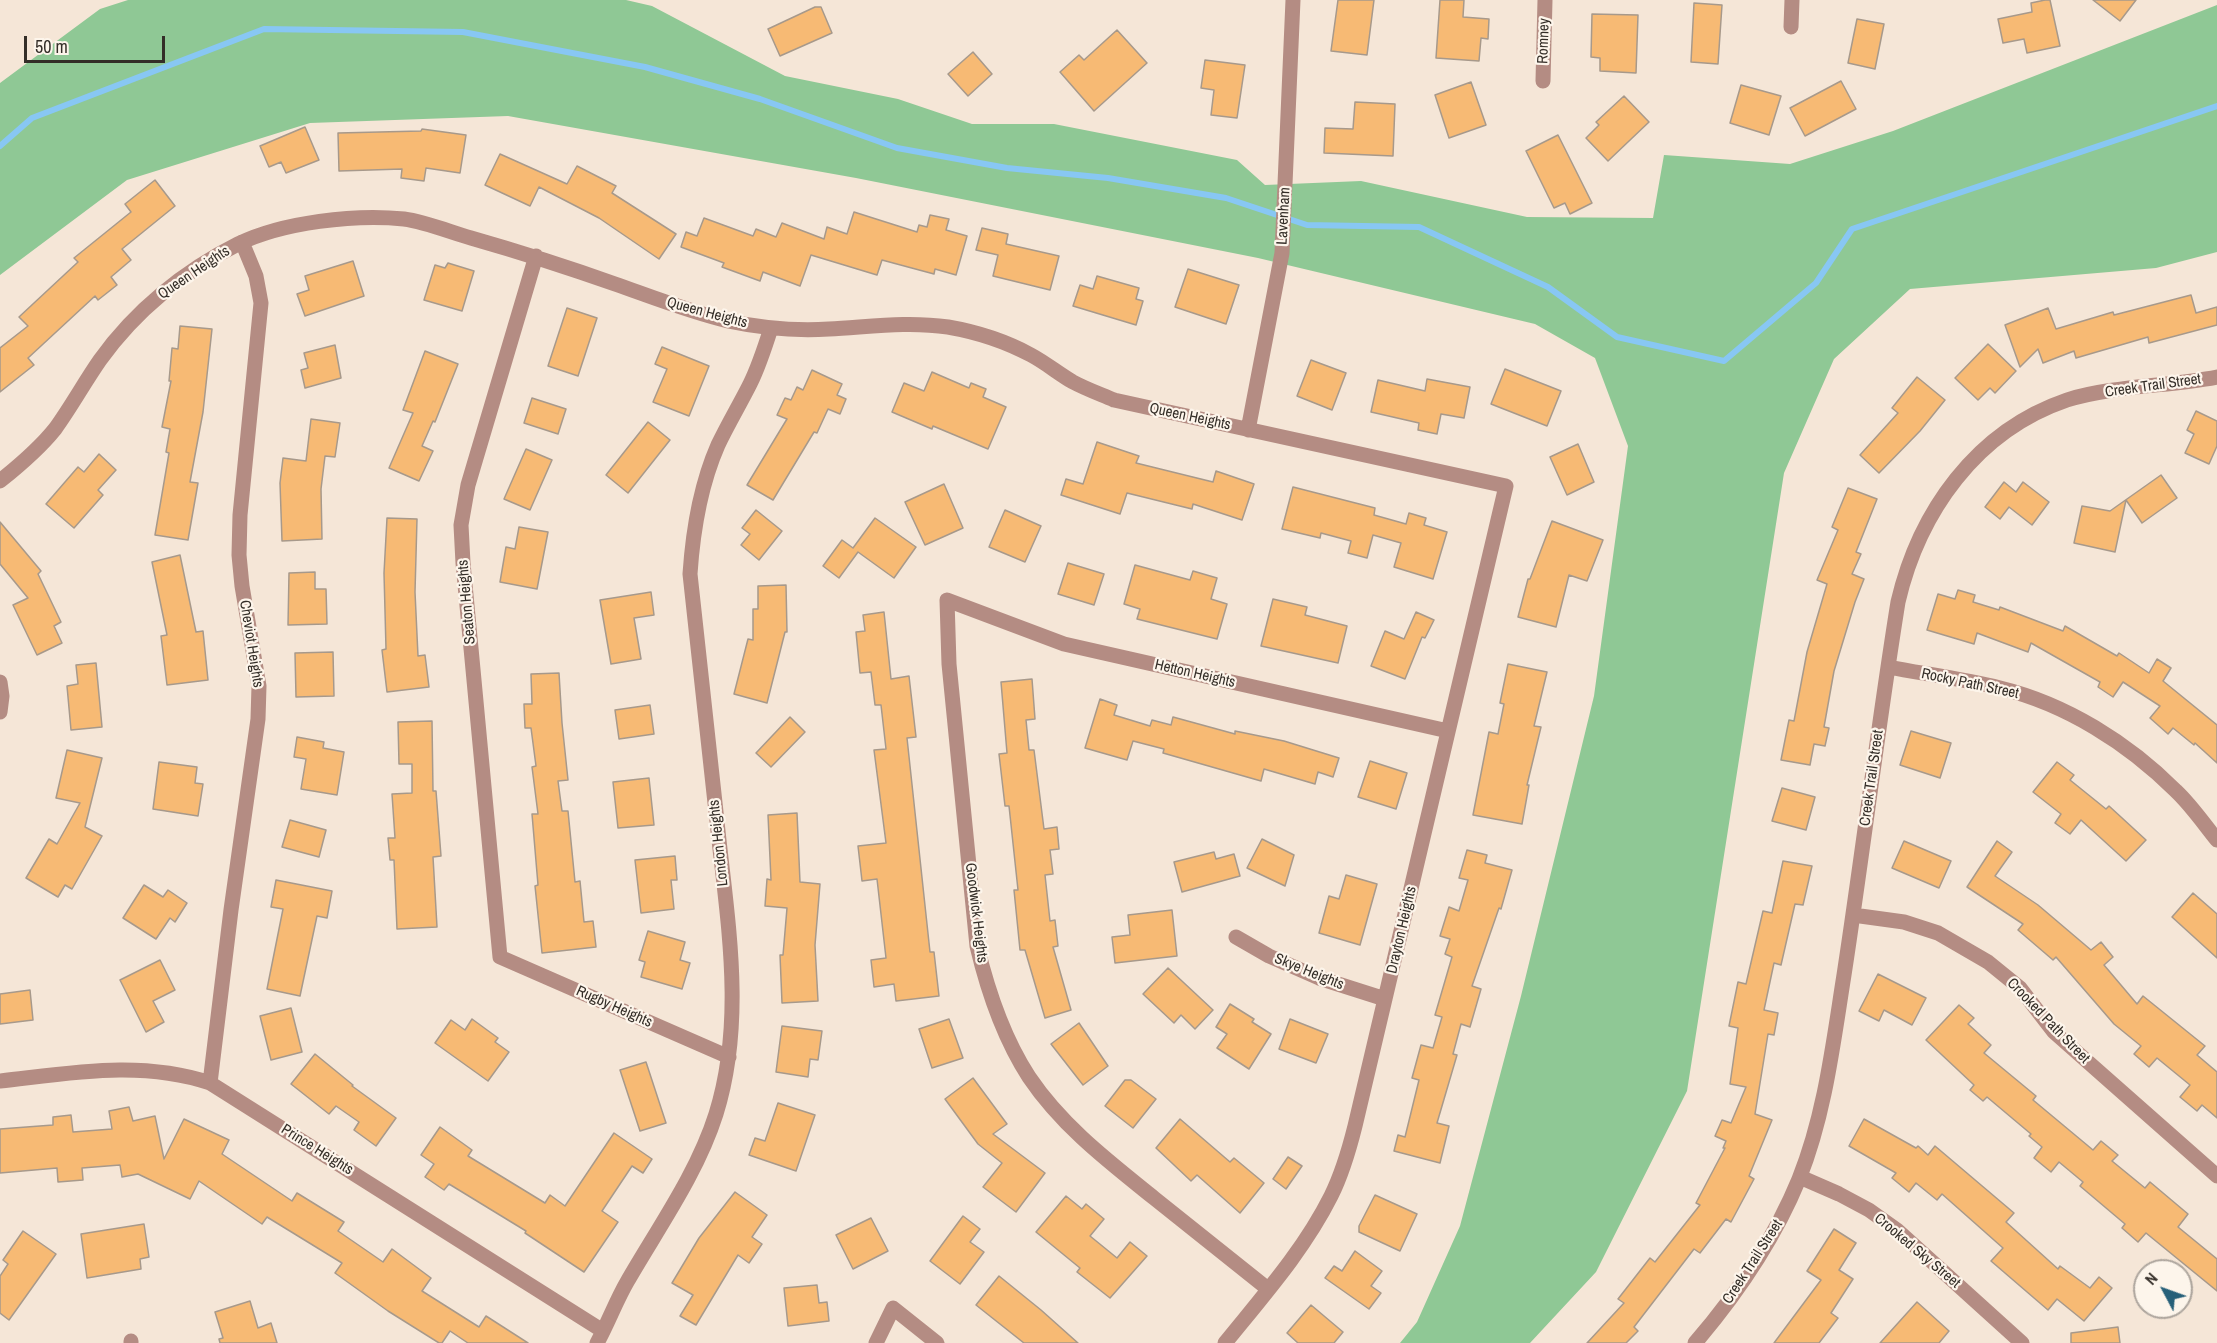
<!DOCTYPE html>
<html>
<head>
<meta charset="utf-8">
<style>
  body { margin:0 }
  #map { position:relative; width:2217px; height:1343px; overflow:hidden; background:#f5e6d7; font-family:"Archivo Narrow",sans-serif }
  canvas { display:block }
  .north { position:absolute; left:2133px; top:1259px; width:60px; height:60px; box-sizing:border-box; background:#fdf5eb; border:2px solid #ada59d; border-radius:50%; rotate:311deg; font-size:16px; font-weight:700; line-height:24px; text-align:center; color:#342e28 }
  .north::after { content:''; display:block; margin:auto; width:21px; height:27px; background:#276079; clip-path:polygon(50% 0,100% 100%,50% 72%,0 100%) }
  .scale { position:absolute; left:24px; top:36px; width:141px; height:27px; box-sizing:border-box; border:3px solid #342e28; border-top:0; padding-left:8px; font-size:18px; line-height:21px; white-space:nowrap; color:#342e28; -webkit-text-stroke:4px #fdf5eb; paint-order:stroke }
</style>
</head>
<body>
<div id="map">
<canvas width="2217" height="1343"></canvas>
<div class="north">N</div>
<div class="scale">50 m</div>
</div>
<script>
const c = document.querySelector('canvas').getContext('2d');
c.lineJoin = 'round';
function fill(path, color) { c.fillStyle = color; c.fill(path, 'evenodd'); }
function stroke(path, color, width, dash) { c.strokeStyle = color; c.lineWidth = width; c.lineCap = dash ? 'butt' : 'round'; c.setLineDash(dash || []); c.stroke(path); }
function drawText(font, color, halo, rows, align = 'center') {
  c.font = font + ' "Archivo Narrow",sans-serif'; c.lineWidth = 4.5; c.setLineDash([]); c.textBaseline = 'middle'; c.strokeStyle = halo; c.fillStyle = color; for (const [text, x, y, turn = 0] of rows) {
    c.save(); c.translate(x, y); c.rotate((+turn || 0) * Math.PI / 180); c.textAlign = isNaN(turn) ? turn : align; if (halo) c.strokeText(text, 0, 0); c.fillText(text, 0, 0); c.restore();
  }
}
fill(new Path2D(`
  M128 0H626L652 6 785 76 898 99 972 124H1054L1237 160 1265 185 1361 181 1527 217 1653 218 1664 155 1790 164 1893 131 2217 5V252L2156 268 1910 289 1834 359 1784 473 1687 1091 1596 1272 1530 1343H1400L1417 1322 1460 1226 1521 996 1594 696 1628 446 1595 358 1535 324 1258 258 856 178 508 116 310 123 127 180 0 275V83L100 9Z`), '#8fc895');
stroke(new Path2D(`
  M0 146 32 118 264 29 463 32 645 67 760 99 897 148 1007 168 1108 178 1226 198 1307 225 1419 227 1548 287 1617 337 1724 361 1816 283 1852 229 2217 106`), '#88c7f3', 6);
const building = new Path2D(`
  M1338 0H1374L1367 55 1331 51Z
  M1440 0H1464L1463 17 1489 19 1488 39 1481 38 1479 61 1436 58Z
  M2045 0H2050L2060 46 2027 53 2024 39 2003 43 1998 19 2032 12 2031 3Z
  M2093 0H2136L2120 21Z
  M1694 3 1722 5 1718 64 1691 62Z
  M815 7H821L832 33 780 56 768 29Z
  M1592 14 1638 15 1636 73 1600 71V58L1591 57Z
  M1857 19 1884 24 1875 69 1848 63Z
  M1117 30 1147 63 1094 111 1060 72 1079 55 1084 60Z
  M973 52 992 74 968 96 948 74Z
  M1205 60 1245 65 1237 118 1211 115 1214 90 1201 88Z
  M1841 81 1856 109 1805 136 1790 108Z
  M1471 82 1486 125 1449 138 1435 95Z
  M1741 85 1781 96 1769 135 1730 123Z
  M1624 96 1649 122 1608 161 1586 138 1599 125 1596 122Z
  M1355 102 1395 104 1393 156 1324 153 1325 128 1353 129Z
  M305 127 319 160 286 173 281 162 269 167 260 146Z
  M422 129 466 135 460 173 426 168 424 181 401 178 402 169 339 171 338 133 421 131Z
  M1558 135 1592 203 1570 214 1565 203 1554 208 1526 151Z
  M500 154 567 184 577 166 616 186 612 193 676 234 659 259 599 218 539 187 530 206 485 185Z
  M155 180 175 206 122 249 131 260 111 277 117 285 98 300 95 296 28 358 34 365 0 392V348L28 326 19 317 78 262 74 258 131 212 125 204Z
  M854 212 917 232 919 225 927 227 930 215 949 219 946 230 967 236 956 275 935 269 934 274 882 260 877 275 811 255 800 286 763 272 760 281 722 267 724 263 681 247 686 232 697 236 704 218 753 236 756 229 776 237 782 223 824 239 827 227 847 234Z
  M982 228 1008 234 1006 244 1059 256 1050 290 993 276 998 255 976 250Z
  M353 261 364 296 305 316 297 294 309 290 305 276Z
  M448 263 474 271 462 311 424 300 435 265 445 268Z
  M1188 269 1239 285 1226 324 1175 307Z
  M1097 276 1139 288 1136 299 1143 301 1136 325 1073 306 1080 285 1093 289Z
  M2191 295 2196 313 2217 307V325L2149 343 2148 337 2076 358 2074 351 2043 363 2038 349 2020 367 2005 325 2048 308 2056 329 2113 312 2114 315Z
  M567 308 597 318 578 376 548 366Z
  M180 326 212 329 203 412 190 482 198 483 188 540 155 535 169 453 166 452 170 429 162 427 171 381H169L172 348 178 349Z
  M1988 344 2016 371 1995 393 1990 388 1978 400 1955 378Z
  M335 345 341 378 305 388 301 370 308 368 304 353Z
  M662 347 709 366 689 416 653 402 667 369 655 364Z
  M425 351 458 364 435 422 433 421 422 446 433 451 419 481 389 468 413 413 403 410Z
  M1311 360 1346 373 1332 410 1297 396Z
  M1505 369 1561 391 1547 426 1491 404Z
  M812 370 842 384 837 395 846 399 840 414 828 409 817 433 814 432 773 500 747 485 787 419 777 415 785 398 791 400 797 387 803 390Z
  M932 372 969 388 971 383 986 389 983 397 1006 407 988 449 933 426 932 429 892 412 904 383 924 391Z
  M1917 377 1945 400 1920 431 1879 473 1860 455 1898 413 1892 408Z
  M1427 379 1470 387 1464 418 1441 414 1437 434 1418 430 1419 423 1371 412 1378 380 1425 391Z
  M532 398 566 409 558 434 524 423Z
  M2196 411 2217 421V446L2209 464 2185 453 2194 434 2187 430Z
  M311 419 340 423 335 457 325 456 321 489 322 539 282 541 280 483 283 458 306 461Z
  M648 422 670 440 628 493 606 475Z
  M1097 442 1139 456 1136 463 1213 482 1216 471 1254 484 1242 520 1193 504 1192 509 1127 493 1120 514 1061 495 1066 479 1083 484Z
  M1578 444 1594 482 1567 495 1550 457Z
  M526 449 552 460 530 510 504 499Z
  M99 454 116 470 98 490 103 495 74 528 46 504 78 467 84 472Z
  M2161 475 2177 498 2142 523 2126 500 2115 552 2074 543 2082 506 2110 511Z
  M2004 482 2016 492 2023 482 2049 502 2032 525 2009 507 2000 519 1985 507Z
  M944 484 963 528 925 545 905 502Z
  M1293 487 1375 508 1374 515 1406 524 1409 513 1426 518 1424 525 1447 532 1433 579 1394 567 1401 543 1373 535 1367 558 1348 553 1351 541 1321 533 1320 538 1282 529Z
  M1848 488 1877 499 1856 552 1861 554 1852 574 1864 579 1855 602 1834 671 1824 727 1829 728 1825 746 1814 744 1810 765 1781 760 1789 720 1794 721 1807 652 1827 584 1817 580 1838 530 1832 527Z
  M756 510 782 531 759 560 741 545 750 534 742 528Z
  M1005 510 1041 526 1025 562 989 547Z
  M387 518 417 519 415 592 418 656 425 655 429 687 387 692 382 650 386 649 384 573Z
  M875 518 916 547 894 578 858 552 839 578 823 566 842 540 853 548Z
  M1552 521 1603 540 1587 581 1569 575 1556 627 1518 617 1528 579H1530Z
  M0 522 41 571 38 574 61 622 54 626 62 643 37 655 13 605 28 598 0 564Z
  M519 527 548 532 537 589 500 582 506 547 515 549Z
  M180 555 196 632 203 631 208 680 167 685 161 636 167 635 152 562Z
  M1068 563 1104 574 1094 605 1058 594Z
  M1135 565 1190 580 1193 571 1217 578 1211 599 1227 604 1217 639 1137 619 1140 609 1124 604Z
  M315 572V589H326L327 624 288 625 289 573Z
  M786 585 787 632H785L767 703 734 694 748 639 753 640V609H758V586Z
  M1958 590 1975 595 1973 602 1999 610 2000 607 2063 631 2065 626 2117 656 2119 653 2149 673 2157 659 2171 668 2163 681 2217 725V763L2195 743 2194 745 2173 728 2168 734 2150 718 2160 706 2123 682 2113 697 2098 687 2100 682 2031 643 2028 652 1977 633 1974 644 1927 630 1938 594 1955 599Z
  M651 592 654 615 634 618 641 659 611 664 600 600Z
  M1273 599 1307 607 1305 615 1347 626 1338 663 1261 646Z
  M884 612 891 679 909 676 916 737 907 738 930 952H934L939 996 896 1001 894 984 874 987 871 960 886 958 877 879 862 881 858 846 886 843 874 750 886 749 881 705H875L871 672 860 673 856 632 865 631 863 615Z
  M1416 612 1434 620 1425 638 1422 637 1405 679 1371 666 1385 631 1404 639Z
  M333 652 334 696 296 697 295 653Z
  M96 663 102 727 71 730 67 686 78 684 76 665Z
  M1508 664 1547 672 1534 726 1541 727 1527 785H1529L1522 824 1473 815 1489 732 1498 734 1504 704 1500 703Z
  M559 673 562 723 568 780 558 781 562 811H568L575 882 580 881 584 922 593 921 596 947 542 953 535 886 538 885 532 814H538L532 767 536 766 531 728H525L524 704H532L531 674Z
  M1032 679 1035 719 1026 720 1029 750H1034L1044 829 1057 827 1059 849 1050 850 1053 874 1045 875 1050 921 1055 920 1058 946 1053 947 1071 1010 1045 1018 1025 950H1020L1014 890H1018L1009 806H1005L999 754 1007 753 1001 682Z
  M1100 699 1117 705 1114 715 1150 726 1152 720 1171 725 1173 717 1235 734V731L1284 741 1339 758 1333 777 1318 772 1315 784 1264 769 1261 781 1163 753 1164 749 1133 741 1127 760 1085 748Z
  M650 705 654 734 619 739 615 710Z
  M790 717 805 732 771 767 756 753Z
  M432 721 433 791H436L441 856 433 857 437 927 397 929 394 860H390L388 838H395L392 794 412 793V764H399L398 722Z
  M1911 731 1951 743 1940 778 1900 765Z
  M297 737 324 742 323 748 344 752 337 795 301 789 306 759 294 757Z
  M67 750 102 758 85 827 102 836 72 889 65 885 58 897 26 878 49 839 57 844 80 803 56 798Z
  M1370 761 1407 773 1396 809 1358 797Z
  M159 762 197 767 195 783 203 784 198 816 153 809Z
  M2057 762 2074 775 2070 780 2106 809 2109 806 2146 840 2126 861 2081 820 2070 834 2055 823 2061 814 2033 792Z
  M649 778 654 825 618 828 613 782Z
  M1782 788 1815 797 1806 830 1772 821Z
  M797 813 800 882 820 884 815 945 818 1001 782 1003 780 955H783L787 908 765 906 767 879 771 880 768 815Z
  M290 820 326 830 319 857 282 847Z
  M1262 839 1294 855 1285 886 1247 868Z
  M1904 841 1951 861 1939 888 1892 868Z
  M1997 841 2012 852 1995 876 2038 905 2091 950 2101 942 2113 957 2104 965 2137 1004 2143 996 2205 1046 2197 1055 2217 1072V1118L2202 1105 2197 1111 2180 1097 2190 1085 2157 1058 2149 1067 2134 1054 2141 1046 2114 1024 2056 957 2053 960 2018 930 2023 924 1967 887Z
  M1467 850 1487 855 1485 863 1512 870 1501 909 1499 908 1472 986 1481 989 1470 1027 1461 1024 1453 1054 1457 1055 1437 1123 1449 1126 1440 1163 1394 1151 1398 1135 1405 1137 1419 1080 1412 1078 1421 1045 1433 1048 1442 1017 1435 1015 1452 957 1445 954 1450 939 1440 936 1449 907 1459 911 1468 880 1459 878Z
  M1214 852 1216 859 1234 854 1240 876 1182 892 1174 862Z
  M675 856 677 880H671L674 909 641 913 635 860Z
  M1783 861 1812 866 1803 905 1795 904 1781 965 1774 963 1764 1010 1778 1013 1774 1035 1768 1034 1755 1114 1772 1120 1749 1176 1754 1179 1731 1222 1726 1219 1700 1253 1694 1249 1634 1327 1638 1331 1626 1343H1587L1624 1303 1618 1299 1650 1258 1655 1262 1700 1205 1696 1203 1725 1148H1723L1726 1141 1715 1136 1722 1120 1731 1123 1746 1087 1730 1084 1738 1028 1729 1026 1738 982 1746 984 1763 911 1772 913Z
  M1346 875 1377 884 1360 945 1319 933 1329 896 1339 899Z
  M276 880 332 891 327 918 317 916 300 996 267 989 283 909 271 907Z
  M144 885 163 897 168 890 187 903 175 922 170 918 156 939 123 918Z
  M2193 893 2217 914V958L2172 917Z
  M1172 910 1177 956 1115 963 1112 937 1130 935 1128 915Z
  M648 931 685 942 680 960 690 963 682 989 641 977 645 962 639 960Z
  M160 960 175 990 153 1001 164 1022 146 1032 120 980Z
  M1168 968 1213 1010 1195 1029 1181 1015 1174 1023 1143 994Z
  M1878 974 1926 998 1912 1025 1884 1010 1879 1021 1859 1011Z
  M30 990 33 1020 0 1024V994Z
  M1230 1004 1254 1019 1252 1022 1271 1034 1249 1069 1217 1048 1227 1034 1216 1027Z
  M1959 1005 1974 1018 1968 1024 1991 1045 1984 1053 2036 1096 2033 1100 2093 1150 2101 1141 2118 1155 2112 1161 2145 1188 2150 1182 2188 1214 2178 1227 2217 1259V1291L2146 1233 2138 1242 2122 1228 2125 1224 2080 1186 2083 1182 2059 1162 2051 1172 2034 1158 2042 1147 2029 1136 2031 1134 1987 1097 1983 1101 1970 1090 1974 1085 1926 1040Z
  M291 1008 302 1052 271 1060 260 1016Z
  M472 1019 498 1038 495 1042 509 1052 488 1081 435 1043 451 1020 465 1030Z
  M949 1019 963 1058 932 1068 919 1029Z
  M1290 1019 1328 1034 1316 1063 1279 1049Z
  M1079 1023 1108 1066 1083 1085 1051 1044Z
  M782 1026 822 1031 818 1060 810 1059 808 1077 776 1072Z
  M315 1054 353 1085 352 1086 396 1118 376 1146 354 1130 359 1122 336 1106 329 1114 291 1084Z
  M646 1062 666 1123 640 1131 620 1070Z
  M973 1078 1007 1124 993 1134 1045 1173 1016 1212 983 1187 1002 1163 978 1144 945 1099Z
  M1125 1080H1131L1156 1099 1133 1128 1105 1106Z
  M778 1103 815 1115 796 1171 749 1155 755 1138 765 1141Z
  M129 1107 133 1121 155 1116 164 1159 184 1119 229 1140 222 1154 292 1201 297 1193 344 1222 338 1231 383 1262 392 1249 431 1278 422 1291 479 1327 486 1316 528 1343H468L450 1331 442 1343H439L388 1311 335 1273 342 1263 267 1217 262 1224 199 1181 190 1199 138 1174 122 1177 120 1165 82 1168 83 1180 58 1182 57 1168 0 1173V1129L53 1125V1117L71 1115 73 1132 112 1129 109 1111Z
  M1180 1119 1230 1162 1234 1158 1264 1183 1240 1213 1197 1175 1191 1181 1156 1148Z
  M1864 1119 1916 1148 1918 1146 1928 1155 1935 1146 2014 1213 2006 1222 2058 1269 2060 1266 2090 1288 2099 1277 2112 1288 2084 1321 2057 1299 2048 1310 1991 1261 2003 1248 1942 1194 1937 1200 1916 1183 1909 1192 1892 1178 1896 1173 1849 1146Z
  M440 1127 472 1150 468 1156 545 1203 550 1195 565 1206 614 1133 652 1159 643 1173 632 1166 602 1211 618 1222 584 1272 525 1233 526 1231 449 1184 444 1190 425 1177 434 1164 421 1155Z
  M1288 1157 1302 1166 1286 1189 1273 1179Z
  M735 1192 767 1215 752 1237 762 1244 749 1263 738 1255 696 1325 680 1316 693 1295 672 1283 699 1238Z
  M1375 1195 1417 1214 1400 1251 1359 1232V1226Z
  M1066 1196 1082 1209 1086 1204 1104 1219 1090 1236 1117 1258 1130 1242 1147 1256 1110 1298 1077 1272 1080 1268 1036 1232Z
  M963 1216 980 1229 970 1242 984 1252 960 1284 930 1261Z
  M871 1218 888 1251 853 1269 836 1235Z
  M144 1224 149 1257 140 1259 141 1269 87 1278 81 1234Z
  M1834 1229 1856 1243 1839 1270 1853 1279 1831 1313 1838 1318 1819 1343H1774L1821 1280 1807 1271Z
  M23 1231 56 1254 9 1320 0 1313V1276L8 1264 3 1260Z
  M1355 1251 1382 1271 1371 1286 1381 1293 1369 1309 1325 1278 1334 1266 1342 1271Z
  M999 1276 1041 1310 1078 1343H1024L976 1305Z
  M817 1285 819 1303 827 1302 829 1321 788 1326 784 1288Z
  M250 1301 258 1328 271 1323 277 1343H220L219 1339 223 1338 215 1312Z
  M1917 1302 1949 1331 1939 1343H1880Z
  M1311 1305 1343 1332 1334 1343H1298L1287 1333Z
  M2118 1327 2120 1343H2071V1333Z`);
fill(building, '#f7ba74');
stroke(building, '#a7998b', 1.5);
stroke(new Path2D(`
  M1791 27 1792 0
  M1543 81 1545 0
  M536 256 468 485 461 525 463 563 500 957 729 1057
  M1248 430 1282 253 1293 0
  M0 481C20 465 39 449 55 429 71 407 84 383 100 360 135 311 184 271 238 244 283 222 355 214 404 219 426 222 450 232 471 238 520 252 567 267 615 284 652 297 690 312 728 321 761 328 796 331 829 329 869 327 907 321 948 327 977 332 1005 341 1031 355 1046 363 1059 374 1073 382 1086 389 1100 394 1114 400L1506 486 1355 1126C1349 1150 1342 1174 1331 1196 1304 1250 1263 1296 1225 1343
  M1888 667C1925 674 1963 679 2000 688 2066 704 2128 743 2176 791 2191 805 2204 824 2217 840
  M0 682 2 696 0 712
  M1853 915 1904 922 1938 933 1988 962 2020 988 2054 1032 2217 1176
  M1236 937 1269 956 1319 978 1385 999
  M0 1081C72 1073 141 1060 210 1083L603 1331
  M210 1083 231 910 258 719 259 686 242 586 239 555 240 515 261 303 256 276 242 242
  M1800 1177 1839 1194 1869 1210 1897 1230 2022 1343
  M1268 1289C1230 1259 1192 1228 1154 1198 1108 1161 1062 1126 1029 1077 1003 1037 988 992 977 946L949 664 947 600 1064 644 1448 731
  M131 1341V1343
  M597 1343C608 1323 616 1301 627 1282 658 1228 697 1174 716 1114 745 1021 728 925 718 831 709 745 699 659 690 574 693 529 700 486 718 445 728 424 740 404 750 384 759 366 765 347 771 328
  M876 1343 893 1308 937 1343
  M1695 1343C1737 1294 1774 1240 1799 1179 1825 1114 1833 1044 1844 975 1863 851 1878 726 1898 602 1919 512 1976 431 2067 400 2111 386 2170 386 2217 377`), '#b48c83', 15);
drawText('15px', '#342e28', '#fdf5eb', [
  ["Romney",1544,41,-88],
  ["Lavenham",1284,216,-87],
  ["Queen Heights",194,273,-34],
  ["Queen Heights",707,313,15],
  ["Creek Trail Street",2153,386,-8],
  ["Queen Heights",1190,417,12],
  ["Seaton Heights",467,602,-95],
  ["Cheviot Heights",251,644,81],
  ["Hetton Heights",1195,674,13],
  ["Rocky Path Street",1970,684,12],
  ["Creek Trail Street",1872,778,-82],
  ["London Heights",719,843,-96],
  ["Goodwick Heights",976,913,83],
  ["Drayton Heights",1402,930,-77],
  ["Skye Heights",1309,972,22],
  ["Rugby Heights",614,1007,24],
  ["Crooked Path Street",2048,1021,46],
  ["Prince Heights",317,1150,32],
  ["Crooked Sky Street",1917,1251,40],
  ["Creek Trail Street",1753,1262,-57]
]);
</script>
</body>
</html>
